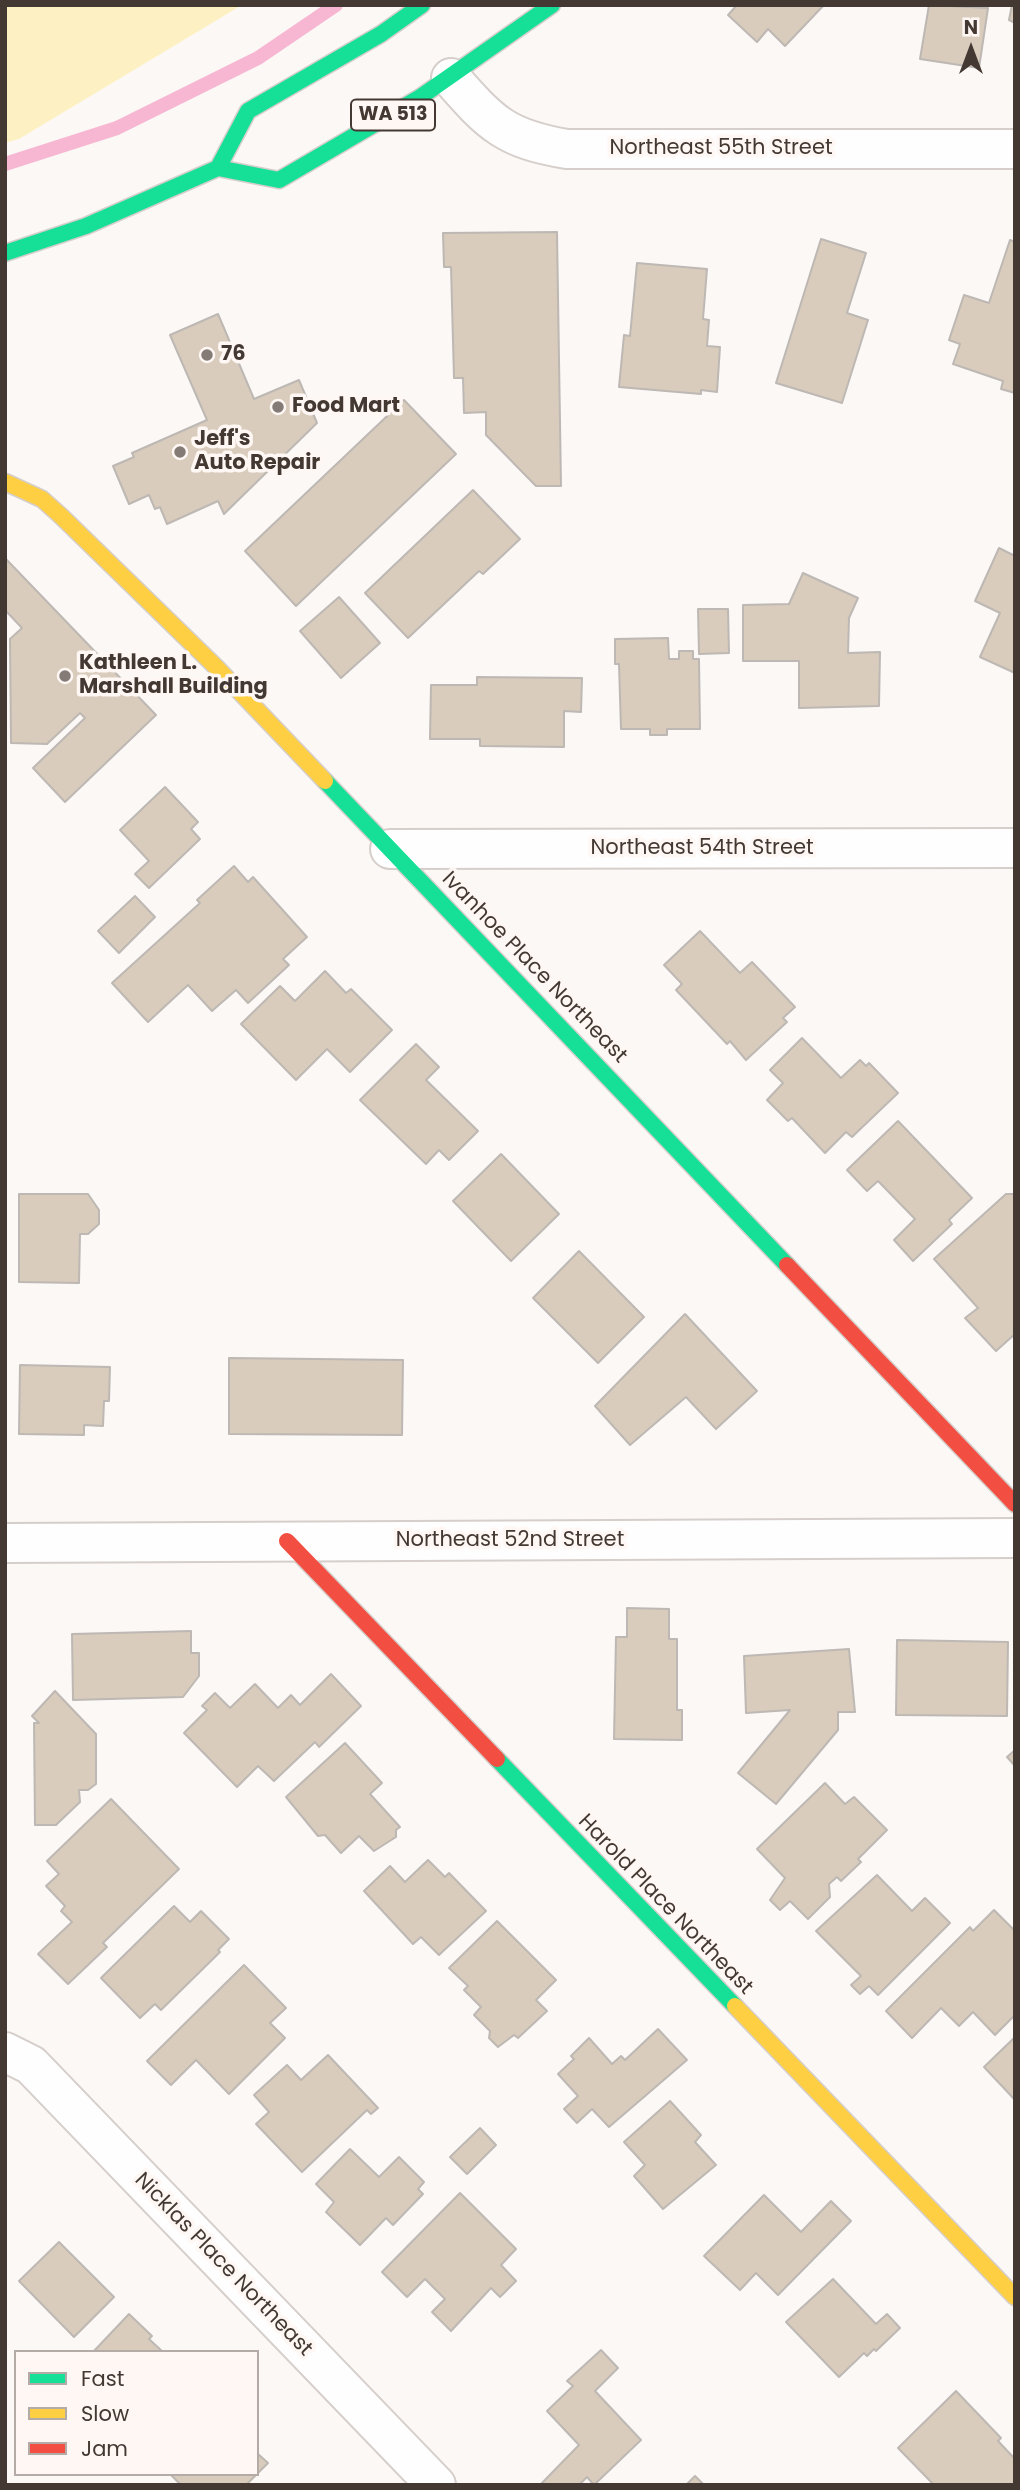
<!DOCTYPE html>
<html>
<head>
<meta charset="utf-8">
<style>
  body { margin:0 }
  #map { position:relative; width:1020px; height:2490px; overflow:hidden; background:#fcf8f6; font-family:Poppins,sans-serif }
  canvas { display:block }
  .frame { position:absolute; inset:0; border:7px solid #443832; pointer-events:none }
  .legend { position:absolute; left:14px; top:2350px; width:245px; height:126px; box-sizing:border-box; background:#fef7f4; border:2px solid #b4aba6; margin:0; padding:9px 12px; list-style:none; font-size:21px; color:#443832 }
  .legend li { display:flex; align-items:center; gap:14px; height:35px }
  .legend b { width:35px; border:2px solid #b4aba6 }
  .north { position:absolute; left:936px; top:14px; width:70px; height:70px; -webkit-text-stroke:5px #fef7f4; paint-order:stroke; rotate:0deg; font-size:19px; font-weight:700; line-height:28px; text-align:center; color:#443832 }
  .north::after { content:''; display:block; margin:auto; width:24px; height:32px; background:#443832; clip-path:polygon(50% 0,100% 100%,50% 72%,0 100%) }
</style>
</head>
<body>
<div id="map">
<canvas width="1020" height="2490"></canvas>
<div class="frame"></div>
<ul class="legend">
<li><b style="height:9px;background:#16e098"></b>Fast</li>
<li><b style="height:9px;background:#ffcf43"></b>Slow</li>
<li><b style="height:9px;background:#f24e42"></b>Jam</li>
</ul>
<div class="north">N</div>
</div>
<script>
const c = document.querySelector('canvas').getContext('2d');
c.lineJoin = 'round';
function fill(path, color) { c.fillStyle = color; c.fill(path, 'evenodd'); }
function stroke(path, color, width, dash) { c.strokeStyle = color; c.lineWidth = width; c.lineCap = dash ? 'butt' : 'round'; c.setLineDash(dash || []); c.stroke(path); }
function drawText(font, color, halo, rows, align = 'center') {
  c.font = font + ' Poppins,sans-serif'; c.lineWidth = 7; c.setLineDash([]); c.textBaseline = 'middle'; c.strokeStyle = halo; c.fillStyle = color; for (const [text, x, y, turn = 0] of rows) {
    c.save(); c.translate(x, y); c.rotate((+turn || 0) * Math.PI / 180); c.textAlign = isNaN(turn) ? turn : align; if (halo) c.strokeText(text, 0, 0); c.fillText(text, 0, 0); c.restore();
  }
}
fill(new Path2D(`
  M5 5H242L19 139 5 143Z`), '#fdf1c3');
stroke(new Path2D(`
  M5 164 117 128 258 58 336 5`), '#f7b7d2', 14);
const building = new Path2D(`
  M737 5H824L785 46 768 29 757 42 728 15Z
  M929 5 988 8 979 68 920 59Z
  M1012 5H1015V23L1009 20Z
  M557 232 561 486H536L486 435V412L464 413 463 378H454L451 267H444L443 233Z
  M821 239 866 253 847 313 868 320 842 403 776 383Z
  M1010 240 1015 242V393L1001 389 1003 381 953 364 960 344 949 340 964 295 989 303Z
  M637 263 707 269 703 319 709 320 707 346 720 347 717 392 701 390V394L619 387 624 335 630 336Z
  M218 314 254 399 299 380 317 423 224 514 218 501 167 524 160 507 155 509 149 495 129 504 113 466 134 457 132 453 207 420 170 335Z
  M404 400 456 454 296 606 245 551Z
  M473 490 520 539 483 574 479 571 408 638 365 593Z
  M999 548 1015 556V673L980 657 1000 613 975 601Z
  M5 558 156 715 65 802 33 768 85 718 80 713 47 744 11 743 10 639 22 628 5 610Z
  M803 573 858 598 849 618 848 653 880 652 879 706 799 708V661H743V605L789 604Z
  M339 597 380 643 341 678 300 631Z
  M698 609H728L729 653 699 654Z
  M668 638 669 659H679V651H693V659H699L700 729H667V735H650V729H621L619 664H615V639Z
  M477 677 582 678 581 712 564 711V747L480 746V739H430L431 685H477Z
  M165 787 198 822 191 829 200 839 149 888 135 874 149 861 120 830Z
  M234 866 248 882 253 877 307 937 283 959 289 965 248 1003 236 990 212 1011 188 985 148 1022 112 983 200 903 197 900Z
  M135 896 155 917 119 953 98 931Z
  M700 931 740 973 752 962 795 1007 783 1018 787 1022 746 1060 730 1041 727 1044 676 990 682 984 664 965Z
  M325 971 346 993 351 989 392 1030 350 1072 327 1049 296 1080 241 1024 280 986 295 1001Z
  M802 1038 841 1078 860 1060 866 1066 869 1063 898 1093 852 1137 846 1132 825 1153 792 1118 788 1121 767 1100 783 1083 770 1070Z
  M416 1044 439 1067 426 1080 478 1131 449 1160 439 1150 426 1164 360 1100Z
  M898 1121 972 1198 949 1220 952 1224 913 1261 894 1240 915 1219 878 1181 867 1191 847 1170Z
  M501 1154 559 1214 511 1261 453 1201Z
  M19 1194H88L99 1210V1224L88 1234H80L79 1283 19 1282Z
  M1006 1194H1015V1334L996 1351 965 1318 978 1308 934 1259Z
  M579 1251 644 1317 598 1363 533 1298Z
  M685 1314 757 1391 716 1429 686 1397 630 1445 595 1406Z
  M229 1358 403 1360 402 1435 229 1434Z
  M20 1365 110 1367 109 1401H104L103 1426 84 1425V1435L19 1434Z
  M627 1608 669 1609V1639H677V1710H682V1740L614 1739 616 1637H627Z
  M191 1631V1653H199V1676L183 1697 73 1700 72 1634Z
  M897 1640 1008 1642 1007 1716 896 1715Z
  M849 1649 855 1712H838V1730L776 1804 738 1773 790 1710 746 1713 744 1656Z
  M331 1674 361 1706 319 1747 315 1742 274 1781 258 1766 237 1787 184 1733 207 1710 202 1706 215 1693 230 1708 255 1684 278 1708 291 1695 300 1705Z
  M55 1691 96 1734V1784L88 1790H79L80 1802 56 1825H35L34 1723H39L32 1716Z
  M345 1743 382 1783 370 1794 400 1827 396 1830V1837L374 1851 359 1836 341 1853 325 1835 318 1836 286 1797Z
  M1015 1750V1766L1007 1757Z
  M825 1783 845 1804 854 1797 887 1830 858 1859 861 1862 841 1881 837 1877 829 1884 830 1897 808 1919 790 1901 780 1910 770 1900 785 1878 757 1849Z
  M111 1799 179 1869 103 1943 107 1947 68 1984 38 1954 72 1922 61 1911 65 1906 46 1886 59 1874 47 1861Z
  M428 1860 445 1877 449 1873 486 1911 439 1955 421 1937 413 1944 364 1891 390 1866 405 1882Z
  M877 1875 912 1911 925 1898 950 1923 878 1995 869 1986 860 1994 851 1985 861 1976 816 1931Z
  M174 1906 190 1922 201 1911 229 1939 218 1950 220 1952 161 2010 155 2004 140 2018 101 1978Z
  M994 1910 1015 1931V2015L995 2035 973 2012 959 2026 941 2008 912 2038 886 2011 970 1927 973 1931Z
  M497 1921 556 1980 536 2000 547 2011 518 2038 514 2035 498 2047 489 2038 490 2031 474 2015 481 2007 464 1990 468 1986 449 1968Z
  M244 1965 286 2008 270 2023 285 2038 229 2094 196 2060 171 2085 147 2061Z
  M658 2029 687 2060 609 2127 592 2109 577 2123 564 2109 578 2096 558 2074 574 2059 571 2056 589 2038 612 2064 621 2056 625 2060Z
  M1015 2037V2100L984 2067Z
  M328 2055 378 2108 371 2114 367 2110 302 2172 256 2124 269 2112 254 2095 287 2065 301 2080Z
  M670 2101 701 2135 695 2142 716 2165 663 2209 634 2176 645 2165 624 2142Z
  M480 2128 496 2145 467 2174 450 2157Z
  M350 2149 379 2177 399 2157 424 2182 418 2189 423 2194 393 2225 386 2218 360 2245 326 2212 334 2202 316 2184Z
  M460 2193 516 2249 501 2265 516 2281 500 2297 491 2288 451 2331 432 2312 445 2299 425 2279 407 2297 382 2272Z
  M764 2195 801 2232 831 2201 851 2221 778 2295 756 2273 740 2290 704 2256Z
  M59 2242 114 2297 74 2337 19 2281Z
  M833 2279 876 2324 887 2314 900 2328 876 2351 874 2349 867 2356 864 2353 839 2377 786 2322Z
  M129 2314 152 2336 149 2339 163 2352H93Z
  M601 2350 618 2368 595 2391 641 2440 594 2485 587 2477 579 2485H540L579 2445 547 2411 573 2386 567 2381Z
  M956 2391 1001 2438 998 2441 1015 2459V2485H934L898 2448Z
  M257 2453 268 2463 257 2474Z
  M170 2474H257L246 2485H181Z
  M695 2476 704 2485H686Z`);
fill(building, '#d9ccbc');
stroke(building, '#bdb8b3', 2);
const street = new Path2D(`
  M451 78C491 124 506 139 567 149H1015
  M390 849 1015 848
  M5 1543 1015 1538
  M5 2052 31 2065 436 2485`);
const fast = new Path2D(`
  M218 168 248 111 381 34 422 5
  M5 253 86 226 218 168 279 180 419 98 552 5
  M325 781 787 1265
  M497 1759 735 2006`);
const slow = new Path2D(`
  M5 482 42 499 61 516 217 668 325 781
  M735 2006 1015 2297`);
const jam = new Path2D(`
  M787 1265 1015 1504
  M287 1541 497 1759`);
stroke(street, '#d5ceca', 42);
stroke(fast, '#d5ceca', 19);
stroke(slow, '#d5ceca', 19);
stroke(jam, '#d5ceca', 19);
stroke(street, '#fffefe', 38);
stroke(fast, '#16e098', 16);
stroke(slow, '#ffcf43', 16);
stroke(jam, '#f24e42', 16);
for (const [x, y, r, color] of [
  [207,355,7,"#847b77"],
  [278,407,7,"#847b77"],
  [180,452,7,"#847b77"],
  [65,676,7,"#847b77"]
]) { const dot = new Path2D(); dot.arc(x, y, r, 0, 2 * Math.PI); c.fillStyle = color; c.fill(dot); stroke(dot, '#fef7f4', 2.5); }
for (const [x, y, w] of [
  [393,115,84]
]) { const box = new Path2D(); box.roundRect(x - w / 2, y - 15.5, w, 31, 5); c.fillStyle = '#fef7f4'; c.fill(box); stroke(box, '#443832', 2); }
drawText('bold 19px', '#443832', null, [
  ["WA 513",393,115]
]);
drawText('21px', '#443832', '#fef7f4', [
  ["Northeast 55th Street",721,149],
  ["Northeast 54th Street",702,849],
  ["Ivanhoe Place Northeast",534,968,46],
  ["Northeast 52nd Street",510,1541],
  ["Harold Place Northeast",665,1905,46],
  ["Nicklas Place Northeast",223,2265,46]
]);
drawText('bold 21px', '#443832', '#fef7f4', [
  ["76",221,355],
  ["Food Mart",292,407],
  ["Jeff's",194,440],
  ["Auto Repair",194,464],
  ["Kathleen L.",79,664],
  ["Marshall Building",79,688]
], 'left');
</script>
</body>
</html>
